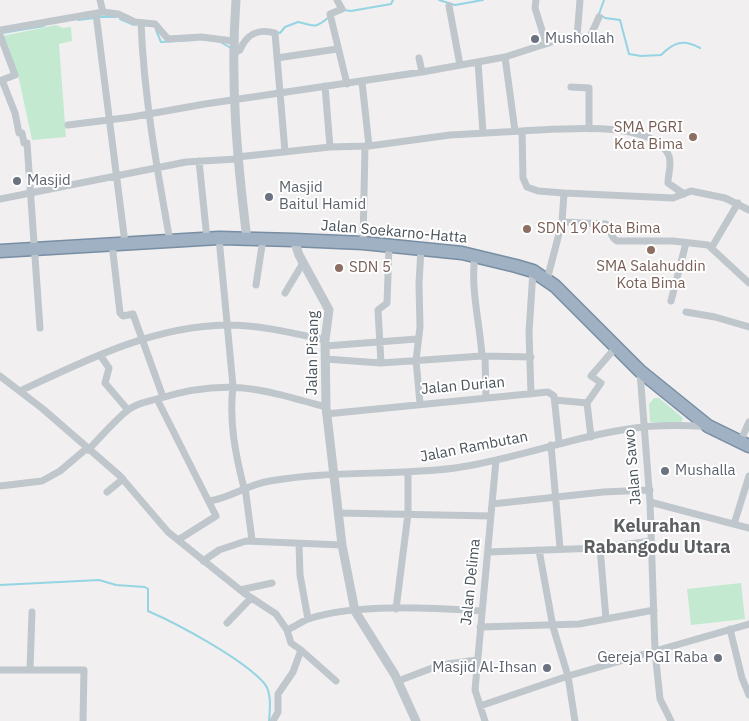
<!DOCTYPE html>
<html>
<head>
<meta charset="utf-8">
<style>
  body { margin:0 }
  canvas { display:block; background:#f1efef }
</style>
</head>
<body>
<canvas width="749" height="721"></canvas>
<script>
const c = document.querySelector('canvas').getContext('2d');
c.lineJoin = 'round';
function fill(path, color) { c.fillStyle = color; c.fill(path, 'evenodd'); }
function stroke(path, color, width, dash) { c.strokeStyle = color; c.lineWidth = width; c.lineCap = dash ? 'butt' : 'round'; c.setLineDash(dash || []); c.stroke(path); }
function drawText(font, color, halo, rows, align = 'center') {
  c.font = font + ' "IBM Plex Sans",sans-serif'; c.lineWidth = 4; c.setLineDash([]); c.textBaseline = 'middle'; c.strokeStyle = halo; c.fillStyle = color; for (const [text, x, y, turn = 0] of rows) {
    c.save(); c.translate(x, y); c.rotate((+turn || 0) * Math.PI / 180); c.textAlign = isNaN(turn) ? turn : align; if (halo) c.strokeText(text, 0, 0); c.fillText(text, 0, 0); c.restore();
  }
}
fill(new Path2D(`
  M56 25 63 28 71 27 72 41 59 44 66 137 32 140 19 79 3 36Z
  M654 398H659L683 418 681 424 650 422 649 404Z
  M741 583 745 619 691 625 687 589Z`), '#c3ead1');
stroke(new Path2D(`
  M439 0 455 5 483 0
  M604 0 599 14 605 18 620 20 629 54 641 56 661 55C674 42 683 39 700 48
  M344 10 351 11 391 4 393 0
  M98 17H116
  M120 19 134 25
  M78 20 94 18
  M156 30 161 42 196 40
  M276 32 280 33 285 27 298 22C313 25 314 30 329 17
  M2 33 44 26
  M222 43 231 48
  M0 585 99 580 116 585 145 587 148 589V611C178 624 243 659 264 683 272 692 270 710 269 721`), '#94d4e3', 2);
const trunk = new Path2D(`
  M0 251 219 238 294 240 363 243 462 253 516 266 533 271 555 286 640 371 708 426 749 446`);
stroke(trunk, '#788ea4', 15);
stroke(new Path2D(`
  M100 0 103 12
  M337 0 342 9 330 14 347 84
  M536 0 535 8 546 43
  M449 6 460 65
  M96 14 125 243
  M141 23C144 97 157 169 170 241
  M0 33 1 30 103 12 118 14 135 22 155 24 168 39 201 37 233 41
  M0 35 15 75 2 80 15 113 19 133H22L24 143H27L40 328
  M577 37 580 0
  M233 53 240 50C246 35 258 28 275 33L285 152
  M505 57 515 131
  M277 58 337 49
  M419 58 422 72
  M478 62 483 133
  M362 82 369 146
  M325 86 330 147
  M571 87 589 88V129
  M68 125 132 117 205 104 422 72 505 57 564 38 590 37 599 17
  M237 157 330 147 369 146 450 135 522 131
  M199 161 207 239
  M564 193 673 198 691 191 725 198 749 210
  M0 199 186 162 237 159
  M562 222 606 224C612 228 609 237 617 241H673L708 245 749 283
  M219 238 233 386C229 421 235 453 244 488
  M363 243 365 146
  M112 244 120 313 123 316 133 314 163 397
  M712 247 738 203
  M475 256C470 287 480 324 482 356H485L486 398
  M547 280 562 222 564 193 538 191 527 187 523 178 522 131C556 130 653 118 669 156 672 165 668 174 668 183L684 194
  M256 285 263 239
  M285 293 303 263
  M671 301 686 243
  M686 312 715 317 749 327
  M325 346 417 339
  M100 355 109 368 105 383 128 410
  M485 356 531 357
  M325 359 381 363 482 356
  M381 363 378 310 387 303 389 246
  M640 372 650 502 655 651 660 699 671 721
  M0 376 43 409 120 476 168 532 244 593 276 614 287 630 291 643 301 650 293 672 278 694V712L273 721
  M20 391C86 360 153 326 227 325 260 325 293 333 325 340
  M531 394 529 332 533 271
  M157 399 216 516 178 540
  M555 400 587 403 591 437
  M587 403 601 383 591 376 616 347
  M420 404 416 360 420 327 419 284 421 248
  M326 414 548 392 554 396 559 443
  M740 442 749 422
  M551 445 560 548
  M88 450C101 437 114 421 128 410 137 403 147 402 157 399 226 378 258 388 326 407
  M0 486 42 481 60 471 86 449
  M245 487 252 540
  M107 492 123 479
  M209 501C229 499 248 484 270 481 331 470 393 476 455 468 518 459 579 434 643 427 664 424 687 426 708 426
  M650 502 749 528
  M492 504 603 492 650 490
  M338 513 491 516
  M734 524 749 476
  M299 544 300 575 308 619
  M600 548 606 619
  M539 550 553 627 568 676 575 721
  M488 552 600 548 651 541
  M203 561 219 550 246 541 342 545
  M240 590 272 583
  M396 609 408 514V473
  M227 623 251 598
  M480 627 579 624 654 610
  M730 629 742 678 749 695
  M287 630C294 627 301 622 308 619 353 603 433 608 482 611
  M301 650 336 681
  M0 670H84L83 721
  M30 670 32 612
  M398 681 440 665 477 660
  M480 706 568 676 749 624
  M485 721 475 690 496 460`), '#bfc7cd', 7);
stroke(new Path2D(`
  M236 0C230 81 237 159 247 239
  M294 240 299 255 329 310 325 340 326 407 342 545 355 611 395 675 416 721`), '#bfc7cd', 9);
stroke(trunk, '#9fb1c2', 12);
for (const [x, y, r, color] of [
  [535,39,5,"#6b7280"],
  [693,137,5,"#8d6e63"],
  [17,181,5,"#6b7280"],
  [269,197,5,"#6b7280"],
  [527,229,5,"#8d6e63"],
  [651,250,5,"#8d6e63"],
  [339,268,5,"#8d6e63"],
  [665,471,5,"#6b7280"],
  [718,658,5,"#6b7280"],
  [547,668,5,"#6b7280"]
]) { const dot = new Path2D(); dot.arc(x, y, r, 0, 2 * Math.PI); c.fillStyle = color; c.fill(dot); stroke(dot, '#fff', 2); }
drawText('15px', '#5b616d', '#fff', [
  ["Mushollah",545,39],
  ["Masjid",27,181],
  ["Masjid",279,188],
  ["Baitul Hamid",279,205],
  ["Mushalla",675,471],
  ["Gereja PGI Raba",708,658,"right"],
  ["Masjid Al-Ihsan",537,668,"right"]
], 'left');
drawText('15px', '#785e54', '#fff', [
  ["SMA PGRI",683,128,"right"],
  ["Kota Bima",683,145,"right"],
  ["SDN 19 Kota Bima",537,229],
  ["SMA Salahuddin",651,267,"center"],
  ["Kota Bima",651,284,"center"],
  ["SDN 5",349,268]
], 'left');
drawText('15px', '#49535b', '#fff', [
  ["Jalan Soekarno-Hatta",394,232,5],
  ["Jalan Pisang",313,353,-89],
  ["Jalan Durian",463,386,-5],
  ["Jalan Rambutan",474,447,-11],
  ["Jalan Sawo",633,467,-95],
  ["Jalan Delima",471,582,-84]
]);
drawText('bold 18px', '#5d6063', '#fff', [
  ["Kelurahan",657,527],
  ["Rabangodu Utara",657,548]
]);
</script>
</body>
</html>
